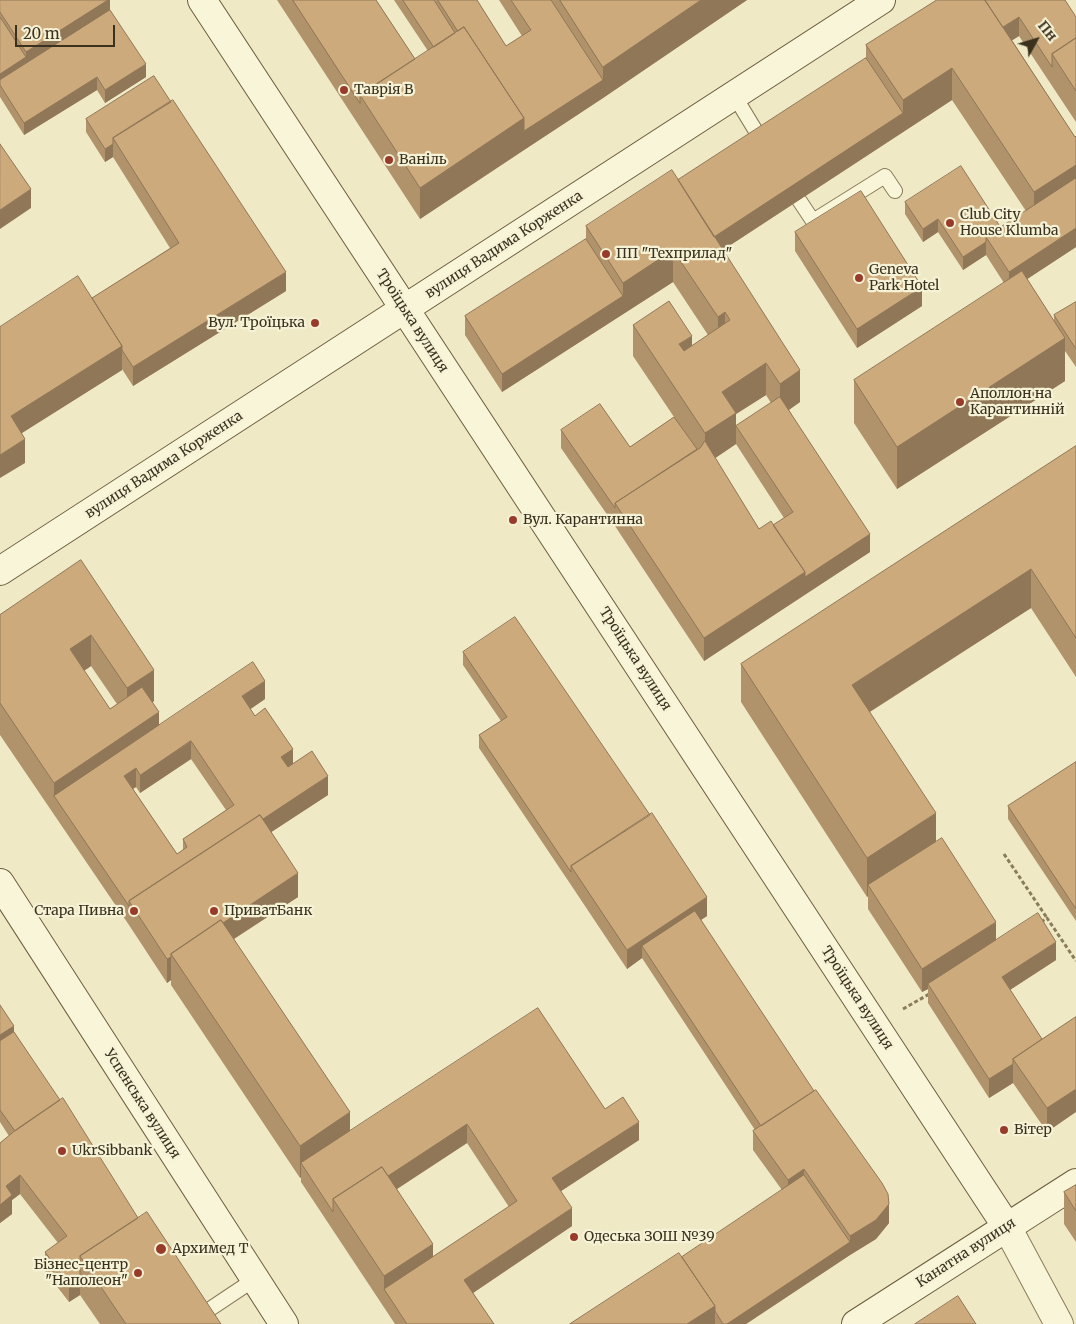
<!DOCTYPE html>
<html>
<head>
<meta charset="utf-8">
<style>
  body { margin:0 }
  #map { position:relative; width:1076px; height:1324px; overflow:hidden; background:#efe9c6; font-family:Merriweather,serif }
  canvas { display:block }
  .north { position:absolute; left:1011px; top:15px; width:50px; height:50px; -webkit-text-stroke:4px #f6f2d6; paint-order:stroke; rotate:51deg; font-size:14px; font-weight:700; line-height:20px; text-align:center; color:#3a311f }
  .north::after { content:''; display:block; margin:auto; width:18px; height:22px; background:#3a311f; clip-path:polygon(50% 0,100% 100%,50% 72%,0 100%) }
  .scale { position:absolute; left:15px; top:25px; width:100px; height:22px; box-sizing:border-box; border:2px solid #3a311f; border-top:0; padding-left:6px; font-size:15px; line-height:18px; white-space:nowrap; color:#3a311f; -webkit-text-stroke:4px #f6f2d6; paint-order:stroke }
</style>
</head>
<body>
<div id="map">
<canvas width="1076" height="1324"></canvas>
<div class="north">Пн</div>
<div class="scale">20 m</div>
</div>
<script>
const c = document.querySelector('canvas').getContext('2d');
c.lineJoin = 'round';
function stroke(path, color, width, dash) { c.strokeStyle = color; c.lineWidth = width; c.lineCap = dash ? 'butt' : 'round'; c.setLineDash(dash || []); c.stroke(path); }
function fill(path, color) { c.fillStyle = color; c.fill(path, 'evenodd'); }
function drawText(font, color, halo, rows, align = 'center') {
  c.font = font + ' Merriweather,serif'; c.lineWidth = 4.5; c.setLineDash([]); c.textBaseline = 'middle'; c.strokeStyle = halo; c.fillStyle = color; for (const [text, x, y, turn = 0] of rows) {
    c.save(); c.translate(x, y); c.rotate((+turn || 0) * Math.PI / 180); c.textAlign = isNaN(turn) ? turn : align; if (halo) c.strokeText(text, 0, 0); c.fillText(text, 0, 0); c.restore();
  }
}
const lane = new Path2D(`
  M734 95 763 143
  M799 200 813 221 885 176 895 191
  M195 1319 255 1279`);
const street = new Path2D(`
  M1007 1227 1059 1324`);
const secondary = new Path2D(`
  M202 0 1007 1227
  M0 571 881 0
  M0 883 284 1324
  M856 1324 1076 1183`);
stroke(lane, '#8a7c5b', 16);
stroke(street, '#8a7c5b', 30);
stroke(secondary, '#6c5c3e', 30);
stroke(new Path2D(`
  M1004 854 1047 918
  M1041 922 1047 918 1076 961
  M903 1009 931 993`), '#8a7c5b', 3, [4, 2.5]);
stroke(lane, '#f9f5d9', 14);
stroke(street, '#f9f5d9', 28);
stroke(secondary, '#f9f5d9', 28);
fill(new Path2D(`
  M0 0H110V10L146 77 105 103 97 90 24 135 0 97Z
  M277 0H376L415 59 428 51 394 0H477L506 46 522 36 499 0H747L603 98 524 150 420 219Z
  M937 0 1076 17V122L1019 36 1012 40 1075 137 1076 136V247L1027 279 1054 321V315L1076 302V367L1065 351V381L897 489 854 423V380L1004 283 986 255 963 270 938 232 923 242 905 214V202L1001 228 1026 211 952 100 723 250 800 402 789 410 870 552 704 661 615 526 561 448V430L630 447 674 417 633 356V325L692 346 708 335 673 282 502 392 465 335V316L586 239V226L678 180 866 58V45ZM766 395 771 403 736 426V414ZM736 444 784 518 773 525 759 529 715 458Z
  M154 76 286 291 133 386 122 369V370L21 433 25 463 0 327 92 298 170 248 113 157 105 162 86 132V119Z
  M795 232 922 306 857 348 795 251Z
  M1076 446V677L1031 608 870 712 936 842 996 941 1056 960 1010 990 1042 1039 1076 1017 1047 1132 1013 1083 989 1098 928 1003V989L922 992 868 909V896L867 897 741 702V664Z
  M81 560 154 701 152 703 159 725 265 699 250 709 255 716 293 763 328 795 271 832 298 897 234 939 350 1131 605 1109 639 1140 561 1191 572 1226 473 1293 494 1324H395L301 1182V1177L300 1178 171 985V980L167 983 129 925 0 735V615ZM91 666 117 704 110 709 84 671ZM191 759 226 810 183 839V850L177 854 133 789 136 787 140 793ZM467 1143 509 1207 433 1257 397 1189Z
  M463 652 707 916 701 920 889 1223 876 1239 850 1255 746 1324H570L682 1257 782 1190 753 1150V1131L755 1130 642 958 627 969 571 885 479 748V735L501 721 463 665Z
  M1076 762V921L1008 819V806Z
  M0 1005 14 1032 138 1218 221 1324H100L80 1295 69 1302 45 1271V1252L58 1243 20 1194 12 1200V1214L0 1223V1143L9 1136 0 1122Z
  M1076 1185V1242L1064 1224V1192Z`), '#b0926b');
fill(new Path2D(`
  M108 0H110V22L0 85V74L26 57V52Z
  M701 0H747L603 98 524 150V131L603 80V67Z
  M1019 17V36L997 50V31Z
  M146 64V77L105 103V90Z
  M952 68V100L709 259V240L903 113V100Z
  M97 77V90L24 135V123Z
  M524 118V150L420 219V188Z
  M113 144V157L105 162V149Z
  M1076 165V197L1034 224V192Z
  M31 189V208L0 229V210Z
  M938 219V232L923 242V229Z
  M1076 228V247L1009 291V272Z
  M986 242V255L963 270V257Z
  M673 250V282L502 392V374L623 296V283Z
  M286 272V291L133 386V367Z
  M922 287V306L857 348V329Z
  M725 312V344L718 349V317Z
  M692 336V368L679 344Z
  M1065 338V381L897 489V447Z
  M122 346V370L11 440V416Z
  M766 363V395L736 414V444L705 465V433L722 392Z
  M800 370V402L780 416V384Z
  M25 439V463L0 478V455Z
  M870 534V552L704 661V638L805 572Z
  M1031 569V608L852 723V685Z
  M91 635V666L70 680V649Z
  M154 670V701L127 720V688Z
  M265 681V699L242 715V696Z
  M159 712V744L54 796V783Z
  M191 741V759L140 793V775Z
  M293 749V768L281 776V757Z
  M136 768V787L124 794V776Z
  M328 776V795L140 918 131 905Z
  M936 813V852L868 885V896L867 897V858Z
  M298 873V897L183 972 172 956Z
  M707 897V916L648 954 642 946V958L627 969V950Z
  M996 922V945L928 984V989L922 992V969Z
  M1056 942V960L1002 995V977Z
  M171 957V980L167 983V959Z
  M14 1026V1044L0 1054V1035Z
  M1013 1064V1083L989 1098V1079Z
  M1076 1089V1112L1047 1132V1108Z
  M350 1112V1144L301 1163V1177L300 1178V1146Z
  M639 1122V1140L552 1197V1178Z
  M467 1124V1143L348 1221 339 1208Z
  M804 1169V1188L788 1199V1180Z
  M20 1175V1194L12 1200V1214L0 1223V1205L6 1186Z
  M889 1204V1223L876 1239 850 1255 746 1324H727L850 1242V1236Z
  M572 1208V1226L464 1299V1280Z
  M433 1244V1275L384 1289V1307V1276Z
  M80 1277V1295L69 1302V1284Z
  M715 1306V1324H687Z`), '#907757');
const building = new Path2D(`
  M0 0H108L26 52 0 12Z
  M293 0H376L415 59 360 95V103Z
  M403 0H434L455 33 434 47Z
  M438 0H477L506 46 531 30 511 0H551L603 80 524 131V118L464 27 458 31Z
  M560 0H701L603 67Z
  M937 0H985L1075 137 1076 136V165L1034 192 952 68 903 100 866 45Z
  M985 0H1065L1076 17V38L1052 54V67L1019 17 1003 27Z
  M110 10 146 64 105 90 97 77 24 123 0 85V80Z
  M0 17 26 57 0 74Z
  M464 27 524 118 420 188 360 95Z
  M1076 38V91L1052 54Z
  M866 58 903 113 714 237 678 180Z
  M154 76 171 102 113 138V144L105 149 86 119Z
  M173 100 286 272 133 367 122 350V346L92 298 179 243 113 138Z
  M0 144 31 189 0 210Z
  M961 166 1001 228 986 237V242L963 257 938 219 923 229 905 202Z
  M672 170 800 370 780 384 766 363 722 392 736 413 705 433 633 325 669 301 692 336 679 344 684 351 730 320 725 312 718 317 673 250 623 283 586 226Z
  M1076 178V228L1009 272 986 237Z
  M861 191 922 287 857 329 795 232Z
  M586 239 623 296 502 374 465 316Z
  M1022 271 1065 338 897 447 854 380Z
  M78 276 122 346 11 416 25 439 0 455V327Z
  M1076 302V349L1054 315Z
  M780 397 870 534 805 577V572L773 525 793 512 736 426Z
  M600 404 630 447 674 417 697 449 615 503V508L561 430Z
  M705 441 759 529 771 521 805 572 704 638 615 503 700 448Z
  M1076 446V638L1031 569 852 685 936 813 867 858 741 664Z
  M81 560 154 670 127 688 91 635 70 649 110 709 142 687 159 712 54 783 0 703V615Z
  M515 617 650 815 571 866V872L479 735 507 717 463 652Z
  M253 662 265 681 242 696 255 716 265 708 293 749 281 757 288 767 312 751 328 776 263 819 260 815 129 901V906L54 796ZM191 741 234 805 183 839 187 847 177 854 124 776 136 768 140 775Z
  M1076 762V909L1008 806Z
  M652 813 707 897 627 950 571 866Z
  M260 815 298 873 223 923 221 920 171 954V957L167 959 129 901Z
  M942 838 996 922 922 969 868 885Z
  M695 911 814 1091 761 1126 642 946Z
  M1038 913 1056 942 1002 977 1042 1039 1013 1059V1064L989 1079 928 984Z
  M221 920 350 1112 300 1146 171 954Z
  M0 1005 14 1026 0 1035Z
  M538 1008 605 1109 623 1097 639 1122 552 1178 572 1208 464 1280 494 1324H407L384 1289 517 1201 467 1124 388 1176 382 1167 333 1199V1212L301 1163Z
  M1076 1017V1089L1047 1108 1013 1059Z
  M14 1032 60 1100 15 1131 0 1110V1041Z
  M816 1090 882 1183 888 1194 889 1204 876 1220 850 1236 804 1169 788 1180 753 1131Z
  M63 1098 138 1218 80 1256V1277L69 1284 45 1252 67 1236 20 1175 6 1186 12 1195 0 1205V1143L17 1129Z
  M382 1167 433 1244 384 1276 333 1199Z
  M804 1175 850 1242 727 1324H723L715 1311V1306L682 1257Z
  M1076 1185V1211L1064 1192Z
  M147 1212 221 1324H126L80 1256Z
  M679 1253 715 1306 687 1324H570Z
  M958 1296 976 1324H915Z`);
fill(building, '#cdaa7c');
stroke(building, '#907757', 1);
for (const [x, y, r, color] of [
  [344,90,5,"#993b2b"],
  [389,160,5,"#993b2b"],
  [950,223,5,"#993b2b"],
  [606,254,5,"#993b2b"],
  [859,278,5,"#993b2b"],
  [315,323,5,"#993b2b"],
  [960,402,5,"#993b2b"],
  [513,520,5,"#993b2b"],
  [134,911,5,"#993b2b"],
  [214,911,5,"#993b2b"],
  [1004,1130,5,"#993b2b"],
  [62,1151,5,"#993b2b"],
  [574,1237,5,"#993b2b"],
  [161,1249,6,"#993b2b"],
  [138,1273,5,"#993b2b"]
]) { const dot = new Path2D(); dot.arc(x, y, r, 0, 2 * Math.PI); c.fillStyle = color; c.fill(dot); stroke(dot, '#f6f2d6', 2); }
drawText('14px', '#3a311f', '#f6f2d6', [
  ["Таврія В",354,90],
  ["Ваніль",399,160],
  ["Club City",960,215],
  ["House Klumba",960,231],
  ["ПП \"Техприлад\"",616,254],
  ["Geneva",869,270],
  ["Park Hotel",869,286],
  ["Вул. Троїцька",305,323,"right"],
  ["Аполлон на",970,394],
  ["Карантинній",970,410],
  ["Вул. Карантинна",523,520],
  ["Стара Пивна",124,911,"right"],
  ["ПриватБанк",224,911],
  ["Вітер",1014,1130],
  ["UkrSibbank",72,1151],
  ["Одеська ЗОШ №39",584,1237],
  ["Архимед Т",172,1249],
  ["Бізнес-центр",128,1265,"right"],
  ["\"Наполеон\"",128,1281,"right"]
], 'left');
drawText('14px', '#3a311f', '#f6f2d6', [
  ["вулиця Вадима Корженка",504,245,-33],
  ["Троїцька вулиця",412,321,57],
  ["вулиця Вадима Корженка",164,465,-33],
  ["Троїцька вулиця",635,659,57],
  ["Троїцька вулиця",857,998,57],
  ["Успенська вулиця",142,1104,57],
  ["Канатна вулиця",966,1253,-33]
]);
</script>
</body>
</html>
